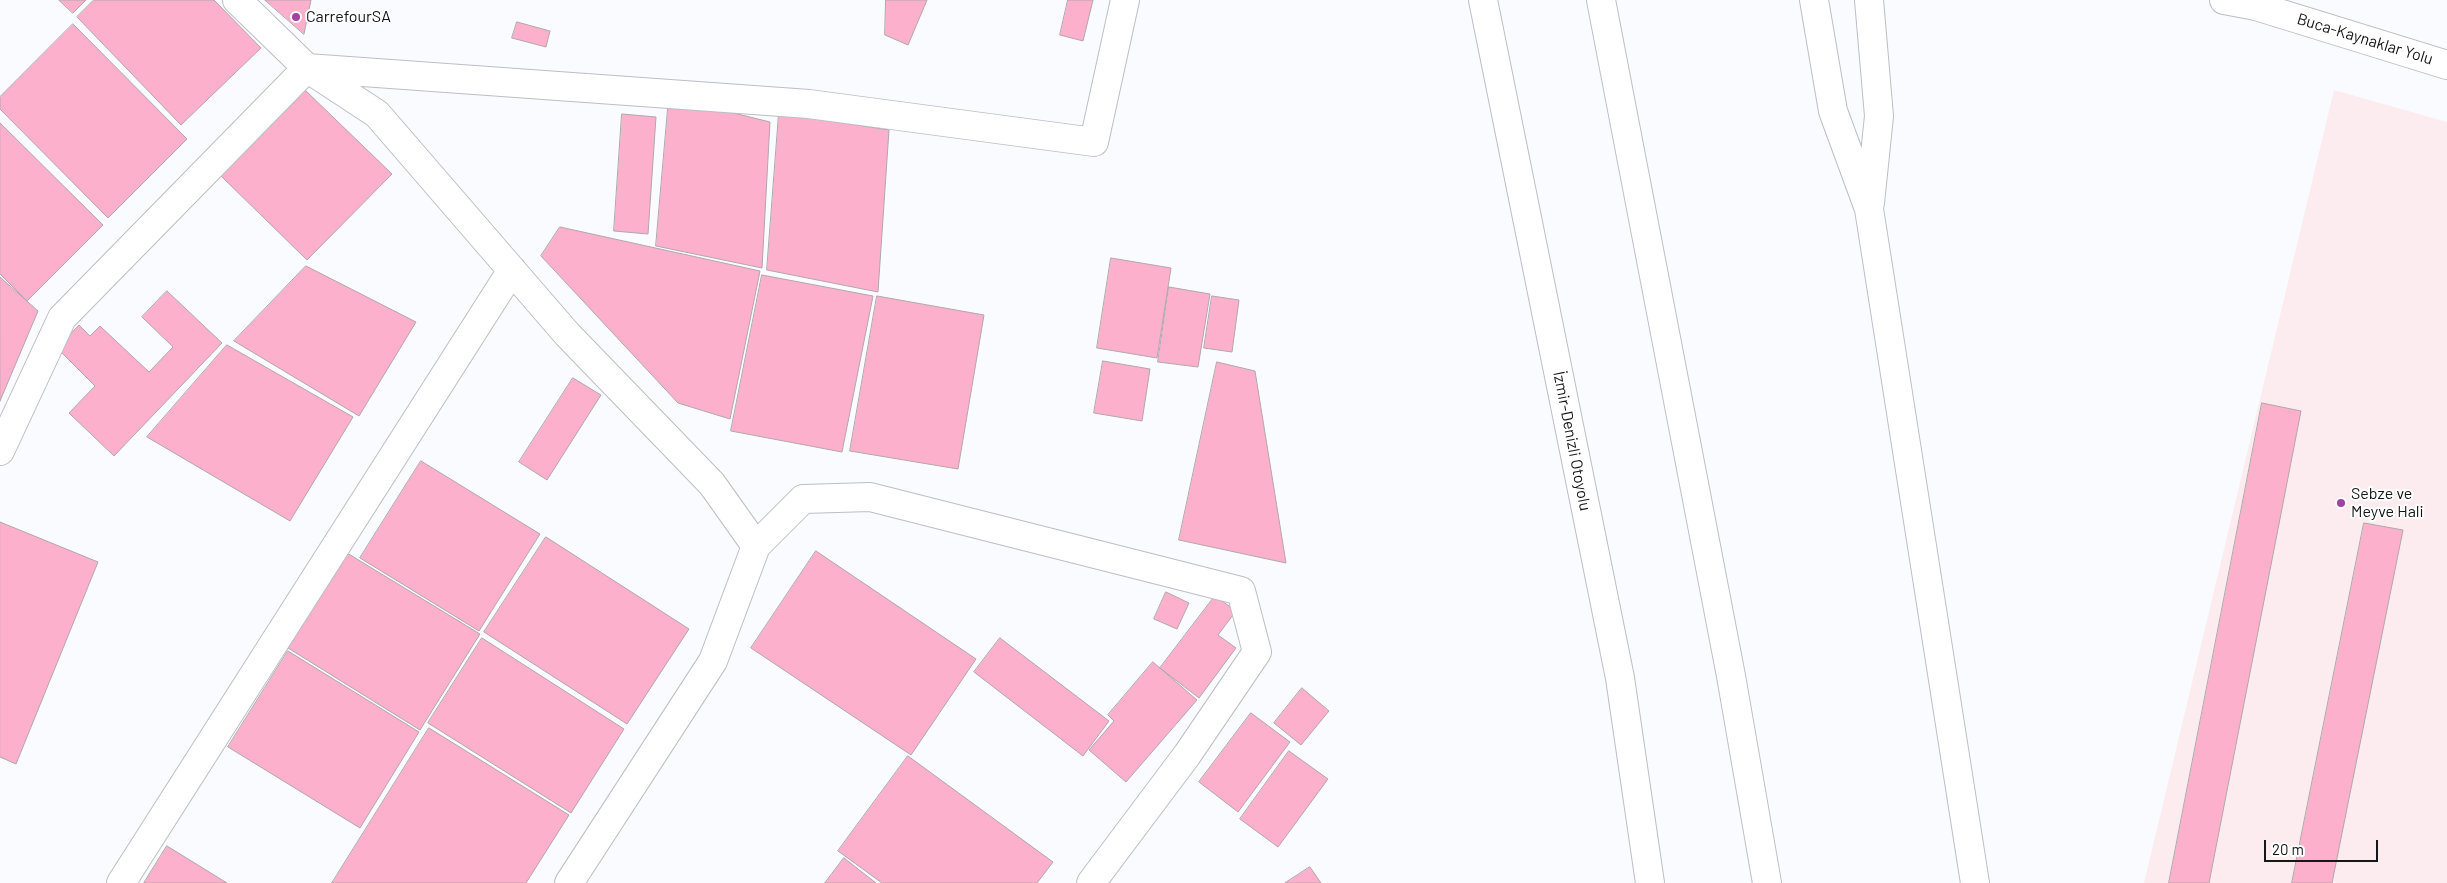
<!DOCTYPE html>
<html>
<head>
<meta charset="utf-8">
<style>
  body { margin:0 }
  #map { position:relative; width:2447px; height:883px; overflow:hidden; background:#fafbfe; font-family:Barlow,sans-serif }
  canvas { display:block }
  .scale { position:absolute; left:2264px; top:840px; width:114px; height:22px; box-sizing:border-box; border:2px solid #151618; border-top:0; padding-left:6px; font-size:15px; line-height:18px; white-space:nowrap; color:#151618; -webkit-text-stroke:4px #fff; paint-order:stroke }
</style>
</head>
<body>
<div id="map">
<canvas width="2447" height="883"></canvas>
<div class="scale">20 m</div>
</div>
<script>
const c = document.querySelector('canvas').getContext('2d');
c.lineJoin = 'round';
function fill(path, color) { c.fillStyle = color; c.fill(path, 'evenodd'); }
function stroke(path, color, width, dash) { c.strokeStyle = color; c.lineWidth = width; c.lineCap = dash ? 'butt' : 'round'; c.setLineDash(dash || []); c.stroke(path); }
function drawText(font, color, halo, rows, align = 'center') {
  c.font = font + ' Barlow,sans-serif'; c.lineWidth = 4; c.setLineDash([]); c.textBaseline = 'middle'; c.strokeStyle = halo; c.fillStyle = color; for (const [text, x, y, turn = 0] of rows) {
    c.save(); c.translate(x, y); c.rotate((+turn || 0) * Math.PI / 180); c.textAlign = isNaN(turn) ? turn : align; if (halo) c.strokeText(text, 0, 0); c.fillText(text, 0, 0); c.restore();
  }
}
fill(new Path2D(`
  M2334 90 2447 122V883H2144Z`), '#fdecef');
const building = new Path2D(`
  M59 0H86L73 13Z
  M94 0H214L261 48 181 125 77 17Z
  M265 0H311L304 34Z
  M886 0H927L908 45 885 35Z
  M1068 0H1093L1083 41 1060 35Z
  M517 22 550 31 546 47 512 38Z
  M73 24 187 139 108 218 0 109V97Z
  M305 90 392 174 307 260 221 176Z
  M669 97 770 122 762 268 656 246Z
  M779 113 889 130 878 292 767 270Z
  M622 114 656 117 648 234 614 231Z
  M0 123 103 225 27 301 0 274Z
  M560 227 760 271 730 419 678 403 541 256Z
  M1111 258 1171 268 1157 358 1097 348Z
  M306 266 416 322 359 416 234 341Z
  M762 275 873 296 842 452 731 431Z
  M0 277 38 311 0 401Z
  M1169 287 1210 294 1198 367 1158 362Z
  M167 291 222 343 114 456 69 413 95 386 57 348 79 325 90 336 100 326 149 372 173 347 142 317Z
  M877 296 984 315 958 469 850 451Z
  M1212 296 1239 300 1232 352 1204 348Z
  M227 345 353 417 290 521 147 437Z
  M1103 361 1150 369 1142 421 1094 413Z
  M1217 362 1255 371 1286 563 1179 540Z
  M573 378 601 395 547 480 519 462Z
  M2262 403 2301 411 2209 883H2169Z
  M421 461 540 534 479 631 360 558Z
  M0 522 98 562 16 764 0 757Z
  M2364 523 2403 530 2332 883H2292Z
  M546 537 689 629 627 724 484 632Z
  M816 551 976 659 911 755 751 648Z
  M347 553 480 634 420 730 288 648Z
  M1166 592 1189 603 1177 629 1154 619Z
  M1215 596 1236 611 1218 635 1236 648 1199 698 1160 668Z
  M482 638 624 729 571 813 428 723Z
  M1000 638 1109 721 1083 756 974 672Z
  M288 651 419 732 360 828 228 747Z
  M1153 662 1197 700 1126 782 1089 750 1114 721 1108 715Z
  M1302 688 1329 711 1301 745 1274 723Z
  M1251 713 1290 742 1238 812 1199 782Z
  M429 728 569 815 526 883H332Z
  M1289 751 1328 779 1278 847 1240 819Z
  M908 756 1053 862 1037 883H882L838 851Z
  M167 846 227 883H144Z
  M844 858 876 883H825Z
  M1310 867 1321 883H1285Z`);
fill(building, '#fcb0cb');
stroke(building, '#b0a7aa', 1);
const street = new Path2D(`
  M237 0 307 68 377 114 567 334 712 484 756 546 713 661 569 883
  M0 451 62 318 307 68 809 104 1094 142 1125 0
  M756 546 803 499 870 497 1241 591 1257 652 1187 755 1091 883
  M121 883 512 270`);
const secondary = new Path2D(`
  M1814 0 1833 111 1869 209 1975 883
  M1869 0 1879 116 1870 203
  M2256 6 2447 65`);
const primary = new Path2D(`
  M2224 0 2256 6`);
const highway = new Path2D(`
  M1483 0 1620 678 1650 883
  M1601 0 1731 676 1767 883`);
stroke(street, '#bdbec6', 30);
stroke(secondary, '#bdbec6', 30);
stroke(primary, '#bdbec6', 30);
stroke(highway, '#bdbec6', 30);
stroke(street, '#fff', 28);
stroke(secondary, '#fff', 28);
stroke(primary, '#fff', 28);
stroke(highway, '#fff', 28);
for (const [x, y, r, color] of [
  [296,17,5,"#a240a6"],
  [2341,503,5,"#a240a6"]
]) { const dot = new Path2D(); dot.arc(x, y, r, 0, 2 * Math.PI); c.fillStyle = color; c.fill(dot); stroke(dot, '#fff', 2); }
drawText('16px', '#151618', '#fff', [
  ["CarrefourSA",306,17],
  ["Sebze ve",2351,494],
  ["Meyve Hali",2351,512]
], 'left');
drawText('16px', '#151618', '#fff', [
  ["Buca-Kaynaklar Yolu",2365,39,17],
  ["İzmir-Denizli Otoyolu",1572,441,79]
]);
</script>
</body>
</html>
